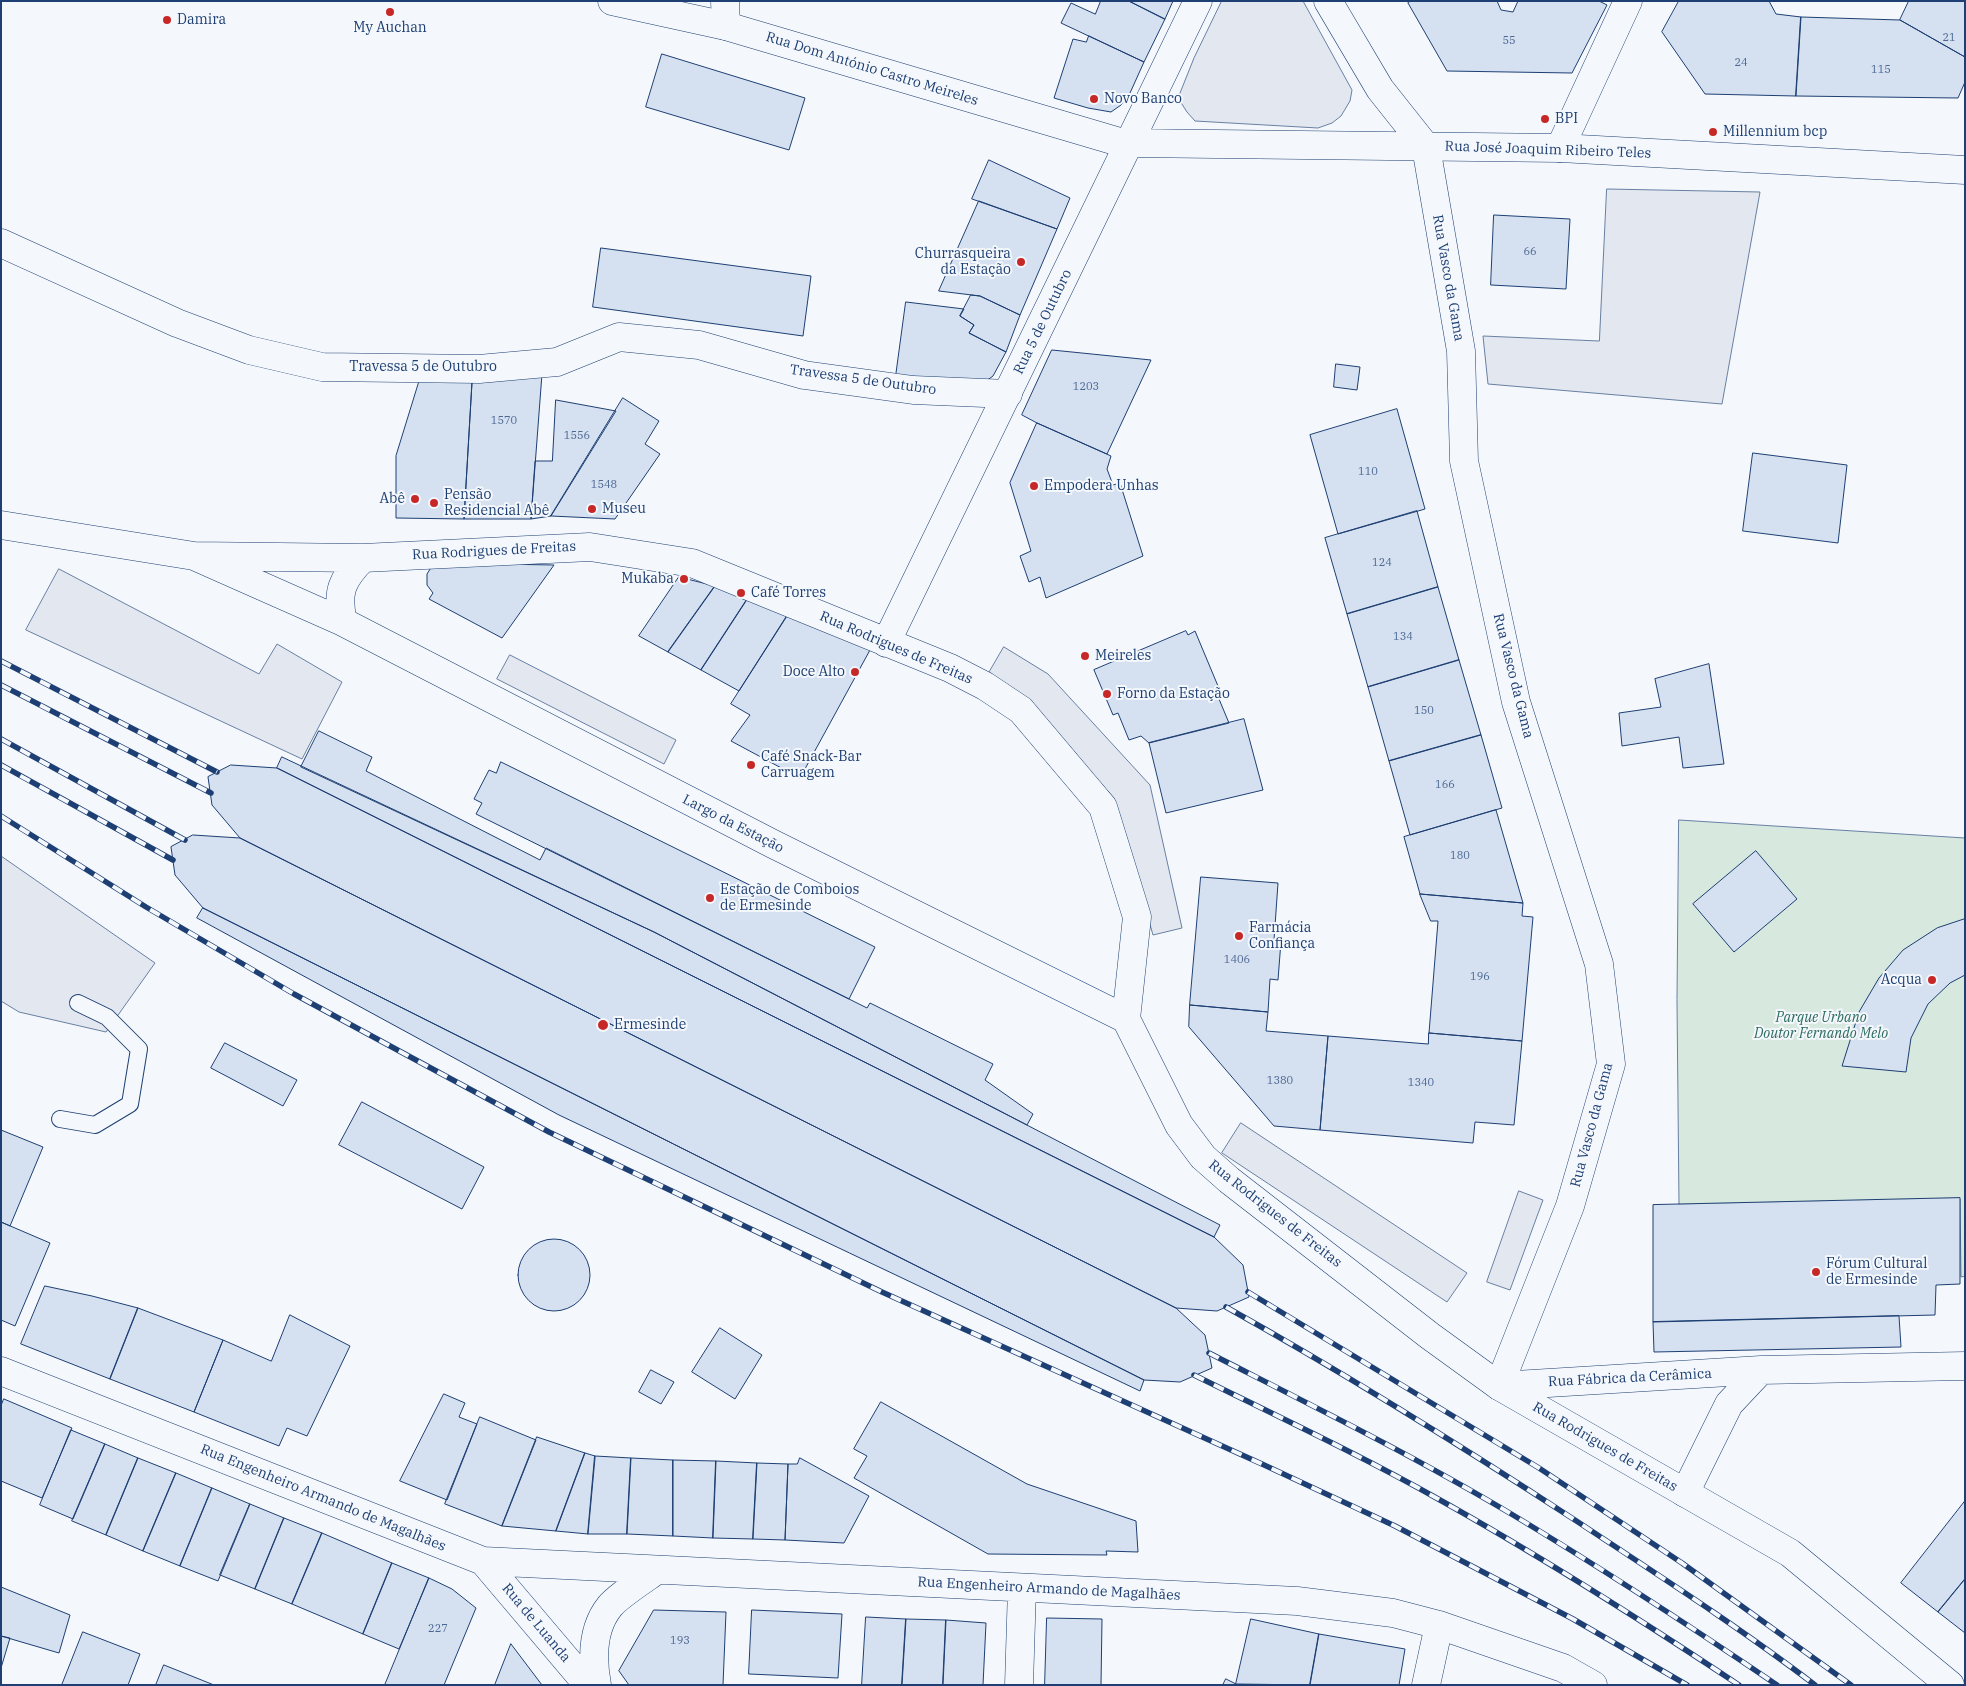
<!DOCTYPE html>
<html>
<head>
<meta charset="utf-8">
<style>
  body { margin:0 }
  #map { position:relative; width:1966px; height:1686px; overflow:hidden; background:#f4f7fb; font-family:"IBM Plex Serif",serif }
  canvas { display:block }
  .frame { position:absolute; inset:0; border:2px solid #1d3f73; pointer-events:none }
</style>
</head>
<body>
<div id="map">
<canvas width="1966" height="1686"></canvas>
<div class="frame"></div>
</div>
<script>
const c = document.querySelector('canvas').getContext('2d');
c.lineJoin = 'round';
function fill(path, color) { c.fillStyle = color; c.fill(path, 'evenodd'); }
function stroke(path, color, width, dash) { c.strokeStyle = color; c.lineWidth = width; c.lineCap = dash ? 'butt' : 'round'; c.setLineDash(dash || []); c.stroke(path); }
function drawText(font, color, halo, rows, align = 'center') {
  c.font = font + ' "IBM Plex Serif",serif'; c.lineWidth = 4; c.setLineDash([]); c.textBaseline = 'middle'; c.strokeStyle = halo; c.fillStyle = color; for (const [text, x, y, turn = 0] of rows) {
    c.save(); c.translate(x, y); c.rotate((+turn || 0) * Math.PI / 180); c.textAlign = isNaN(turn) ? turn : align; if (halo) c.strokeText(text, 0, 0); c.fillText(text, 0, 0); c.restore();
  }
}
const green = new Path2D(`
  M1679 820 1965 838V1276L1961 1277 1960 1199 1679 1205 1677 1000Z`);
fill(green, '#d7e8df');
stroke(green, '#687fa3', 1);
const parking = new Path2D(`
  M1222 1H1303L1352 90 1350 101 1341 116 1332 123 1318 128 1195 121 1187 112 1178 98 1194 58Z
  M1607 189 1760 192 1722 404 1488 384 1483 336 1599 341Z
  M59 569 259 674 277 644 342 682 302 759 26 630Z
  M1004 647 1048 674 1150 785 1182 928 1153 935 1114 798 1030 704 986 678Z
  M510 655 676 740 664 764 497 679Z
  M1 856 155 963 106 1032 19 1012 1 1001Z
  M1241 1123 1467 1273 1447 1302 1222 1153Z
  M1519 1191 1543 1200 1510 1290 1487 1282Z`);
fill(parking, '#e3e8f0');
stroke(parking, '#687fa3', 1);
const building = new Path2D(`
  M1101 1H1129L1165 19 1144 62 1061 23 1071 3 1095 14Z
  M1129 1H1173L1165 19Z
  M1411 1H1497L1501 10 1513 12 1518 1H1599L1607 5 1572 73 1447 71 1408 3Z
  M1679 1H1769L1776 14 1801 17 1796 96 1705 94 1662 32Z
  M1909 1H1965V57L1900 20Z
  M1801 17 1900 20 1965 57V82L1958 98 1796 96Z
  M1089 36 1144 62 1130 93 1121 105 1111 112 1088 108 1054 98 1073 39 1086 42Z
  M662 54 805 98 789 150 646 107Z
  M989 160 1070 198 1057 229 972 199Z
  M979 201 1057 229 1020 315 980 296 939 291Z
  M1494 215 1570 219 1566 289 1491 285Z
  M601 248 811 276 803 336 593 307Z
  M971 295 980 296 1020 315 1006 352 969 333 974 325 960 316Z
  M906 302 964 309 960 316 974 325 969 333 1006 352 993 376 982 384 896 376Z
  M1052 350 1151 360 1107 454 1037 423 1022 415Z
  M1336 364 1360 367 1357 390 1334 387Z
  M542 374 531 519H464L472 382Z
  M420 379 472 382 464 519 396 518V456Z
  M623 398 659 421 645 444 660 454 615 519 551 516Z
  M556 400 616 411 551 516 531 519 535 461H552Z
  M1397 409 1425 509 1338 534 1310 435Z
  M1037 423 1111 456 1107 469 1113 485 1120 483 1143 556 1046 598 1040 577 1029 582 1020 556 1031 551 1010 483Z
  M1753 453 1847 465 1838 543 1743 531Z
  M1417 511 1438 587 1347 614 1325 538Z
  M441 563 554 565 502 638 429 599 433 593 427 585V574L432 566Z
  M679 577 715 586 668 652 639 636Z
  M715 586 748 598 701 670 668 652Z
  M1438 587 1459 660 1368 687 1347 614Z
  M748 598 787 616 739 691 701 670Z
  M787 616 870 650 800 778 731 741 750 715 731 704Z
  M1186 631 1188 635 1195 631 1223 698 1219 699 1229 723 1149 743 1141 736 1129 740 1118 713 1113 715 1094 670Z
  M1459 660 1481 735 1389 761 1368 687Z
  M1709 664 1724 764 1683 768 1679 737 1622 746 1619 713 1661 707 1655 679Z
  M1244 719 1263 790 1166 813 1149 743Z
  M319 731 372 757 366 771 540 860 546 848 849 999 867 1008 870 1003 993 1064 985 1080 1033 1114 1027 1125 654 932 301 767Z
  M1481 735 1502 808 1410 835 1389 761Z
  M282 757 654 932 1220 1225 1214 1237 277 768Z
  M501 762 875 947 849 999 476 814 482 803 474 799 489 770 496 773Z
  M231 765 277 768 1214 1237 1243 1265 1249 1297 1217 1311 1176 1308 240 838 212 805 208 777Z
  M1496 810 1523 903 1420 894 1404 837Z
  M193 835 240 838 1176 1308 1205 1335 1212 1368 1180 1382 1144 1380 203 908 175 875 171 847Z
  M1756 851 1797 899 1734 952 1693 904Z
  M1201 877 1278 883 1274 940 1281 941 1278 980 1270 979 1268 1012 1190 1005Z
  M1420 894 1523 903 1522 916 1533 917 1522 1041 1429 1033 1438 921H1431Z
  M203 908 1144 1380 1140 1391 559 1115 197 918Z
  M1965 919V975L1950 983 1928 1004 1911 1038 1906 1072 1842 1066 1859 1012 1879 978 1903 950 1937 928Z
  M1190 1005 1268 1012 1266 1031 1328 1036 1320 1130 1274 1126 1189 1027Z
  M1429 1033 1522 1041 1514 1125 1475 1122 1473 1143 1320 1130 1328 1036 1428 1044Z
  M225 1043 297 1080 283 1106 211 1068Z
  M362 1102 484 1167 462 1209 339 1145Z
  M1 1130 43 1147 10 1226 1 1222Z
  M1960 1198V1284L1936 1285 1935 1315 1653 1322V1205Z
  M1 1222 50 1243 15 1326 1 1320Z
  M518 1275a36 36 0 1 1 72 0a36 36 0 1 1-72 0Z
  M45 1286 92 1296 138 1308 110 1379 21 1344Z
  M138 1308 223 1340 194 1412 110 1379Z
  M290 1315 350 1346 307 1436 287 1428 279 1446 194 1412 223 1340 271 1361Z
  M1899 1316 1901 1347 1654 1352 1653 1322Z
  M720 1328 762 1355 735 1399 692 1372Z
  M651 1370 674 1382 661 1404 639 1392Z
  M444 1394 465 1403 459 1417 477 1424 447 1500 400 1481Z
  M4 1399 72 1428 42 1498 1 1481V1406Z
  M881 1402 1027 1484 1136 1521 1138 1552 1106 1551 1107 1555 988 1554 854 1478 867 1456 854 1449Z
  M480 1417 536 1440 502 1526 445 1504Z
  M71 1430 105 1444 73 1519 40 1505Z
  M537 1437 585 1453 556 1531 502 1526Z
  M105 1444 138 1458 106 1535 72 1521Z
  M585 1453 595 1456V1458L588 1534 556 1531Z
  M595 1456 631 1458 627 1534H588Z
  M138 1458 176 1473 143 1551 106 1535Z
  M631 1458 673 1460V1536L627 1534Z
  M800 1458 869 1496 844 1543 785 1540 788 1464H797Z
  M673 1460 716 1461 713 1538 673 1536Z
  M716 1461 757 1463 753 1539 713 1538Z
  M757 1463 788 1464 785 1540 753 1539Z
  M176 1473 212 1488 180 1566 143 1551Z
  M212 1488 250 1504 218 1581 180 1566Z
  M1965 1501V1579L1938 1612 1901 1583Z
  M250 1504 284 1518 255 1589 220 1575Z
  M284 1518 322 1533 292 1604 255 1589Z
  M322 1533 392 1563 363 1634 292 1604Z
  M392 1563 429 1578 399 1649 363 1634Z
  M429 1578 452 1589 476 1608 444 1685H385Z
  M1965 1579V1633L1938 1612Z
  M1 1587 70 1615 59 1653 1 1636Z
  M654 1610 726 1612 723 1685H629L619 1671Z
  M752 1610 842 1614 838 1678 749 1674Z
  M866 1617 906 1619 902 1685H862Z
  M1047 1618 1102 1619 1101 1685H1045Z
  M906 1619 946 1620 943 1685H902Z
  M1251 1619 1319 1634 1310 1685 1236 1684Z
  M946 1620 986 1623 983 1685H943Z
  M83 1632 140 1654 128 1685H62Z
  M1319 1634 1405 1649 1399 1685H1310Z
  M1 1636 10 1638 1 1668Z
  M511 1644 542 1685H495Z
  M164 1665 214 1685H156Z
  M1226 1679 1236 1684 1237 1685H1223Z`);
fill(building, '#d5e0f0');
stroke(building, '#1d3f73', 1);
const service = new Path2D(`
  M60 1119 95 1125 130 1104 139 1049 107 1017 78 1003`);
const minor = new Path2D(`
  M725 1 726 26
  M1426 147 1461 351 1464 461 1516 702 1599 964 1611 1064 1570 1206 1499 1386 1761 1370 1965 1366
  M1560 148 1628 1
  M1 243 177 323 249 350 322 367 479 369 557 362 619 337 699 345 804 375 913 390 1008 394
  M1 1371 483 1561 1297 1601 1393 1613 1439 1625 1563 1668 1593 1685
  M1685 1493 1729 1404 1761 1370
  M483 1561 588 1685
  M597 1685C592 1658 592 1628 610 1606 618 1596 646 1578 657 1570
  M1019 1685 1022 1588
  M1426 1685 1439 1625`);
const secondary = new Path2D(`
  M612 1 726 26 1116 141 1130 143 1560 148 1965 170
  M1328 1 1380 89 1426 147
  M1 525 194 556 343 622 773 844 1126 1019
  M194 556 363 558 590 547 692 563 950 668 985 686 1021 710 1103 807 1137 917 1126 1019 1179 1125 1203 1157 1229 1180 1430 1336 1499 1386 1790 1553 1950 1685
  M343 622C336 592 342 579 363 558
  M886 643 1198 1`);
stroke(service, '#1d3f73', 18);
stroke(minor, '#1d3f73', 29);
stroke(secondary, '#1d3f73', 29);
stroke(service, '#f4f7fb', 16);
stroke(minor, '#f4f7fb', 28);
stroke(secondary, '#f4f7fb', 28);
const rail = new Path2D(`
  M1 661 217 772
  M1 685 211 793
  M1 739 185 840
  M1 765 173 860
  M1 816 146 907 294 994 549 1132 882 1292 1262 1464 1395 1526 1573 1619 1687 1685
  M1248 1292 1539 1468 1682 1563 1851 1685
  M1226 1307C1346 1374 1463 1447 1578 1522 1658 1575 1739 1627 1815 1685
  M1209 1353C1311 1405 1414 1456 1513 1515 1603 1569 1690 1626 1777 1685
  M1194 1375C1277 1416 1360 1455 1440 1500 1542 1557 1641 1620 1739 1685`);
stroke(rail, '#1d3f73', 5.5);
stroke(rail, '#f4f7fb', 4, [11]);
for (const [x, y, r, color] of [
  [390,12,5,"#c62828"],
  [167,20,5,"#c62828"],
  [1094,99,5,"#c62828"],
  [1545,119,5,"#c62828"],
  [1713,132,5,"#c62828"],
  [1021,262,5,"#c62828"],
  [1034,486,5,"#c62828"],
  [415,499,5,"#c62828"],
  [434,503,5,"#c62828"],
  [592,509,5,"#c62828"],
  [684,579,5,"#c62828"],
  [741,593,5,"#c62828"],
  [1085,656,5,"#c62828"],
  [855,672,5,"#c62828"],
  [1107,694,5,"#c62828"],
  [751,765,5,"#c62828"],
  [710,898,5,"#c62828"],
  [1239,936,5,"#c62828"],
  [1932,980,5,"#c62828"],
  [603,1025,6,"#c62828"],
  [1816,1272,5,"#c62828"]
]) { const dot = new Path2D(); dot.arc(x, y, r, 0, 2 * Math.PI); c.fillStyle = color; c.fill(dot); stroke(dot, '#f4f7fb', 2); }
drawText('11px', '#4b6792', null, [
  ["21",1949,38],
  ["55",1509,41],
  ["24",1741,63],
  ["115",1881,70],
  ["66",1530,252],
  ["1203",1086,387],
  ["1570",504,421],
  ["1556",577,436],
  ["110",1368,472],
  ["1548",604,485],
  ["124",1382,563],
  ["134",1403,637],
  ["150",1424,711],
  ["166",1445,785],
  ["180",1460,856],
  ["1406",1237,960],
  ["196",1480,977],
  ["1380",1280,1081],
  ["1340",1421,1083],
  ["227",438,1629],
  ["193",680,1641]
]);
drawText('14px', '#1d3f73', '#f4f7fb', [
  ["Damira",177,20],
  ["My Auchan",390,28,"center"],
  ["Novo Banco",1104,99],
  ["BPI",1555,119],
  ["Millennium bcp",1723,132],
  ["Churrasqueira",1011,254,"right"],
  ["da Estação",1011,270,"right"],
  ["Empodera Unhas",1044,486],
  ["Pensão",444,495],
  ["Residencial Abê",444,511],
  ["Abê",405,499,"right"],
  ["Museu",602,509],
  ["Mukaba",674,579,"right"],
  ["Café Torres",751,593],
  ["Meireles",1095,656],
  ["Doce Alto",845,672,"right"],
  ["Forno da Estação",1117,694],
  ["Café Snack-Bar",761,757],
  ["Carruagem",761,773],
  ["Estação de Comboios",720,890],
  ["de Ermesinde",720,906],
  ["Farmácia",1249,928],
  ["Confiança",1249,944],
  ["Acqua",1922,980,"right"],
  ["Ermesinde",614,1025],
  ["Fórum Cultural",1826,1264],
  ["de Ermesinde",1826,1280]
], 'left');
drawText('14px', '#1d3f73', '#f4f7fb', [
  ["Rua Dom António Castro Meireles",872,69,17],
  ["Rua José Joaquim Ribeiro Teles",1548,150,2],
  ["Rua Vasco da Gama",1448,278,80],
  ["Rua 5 de Outubro",1043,322,-64],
  ["Travessa 5 de Outubro",423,367],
  ["Travessa 5 de Outubro",863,380,8],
  ["Rua Rodrigues de Freitas",494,551,-3],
  ["Rua Rodrigues de Freitas",896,648,23],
  ["Rua Vasco da Gama",1513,676,76],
  ["Largo da Estação",733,824,27],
  ["Rua Vasco da Gama",1592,1125,-75],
  ["Rua Rodrigues de Freitas",1275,1214,38],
  ["Rua Fábrica da Cerâmica",1630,1378,-3],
  ["Rua Rodrigues de Freitas",1605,1447,30],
  ["Rua Engenheiro Armando de Magalhães",323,1498,22],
  ["Rua Engenheiro Armando de Magalhães",1049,1589,3],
  ["Rua de Luanda",536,1623,50]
]);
drawText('italic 14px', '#2c6c60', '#f4f7fb', [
  ["Parque Urbano",1821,1018],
  ["Doutor Fernando Melo",1821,1034]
]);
</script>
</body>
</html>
